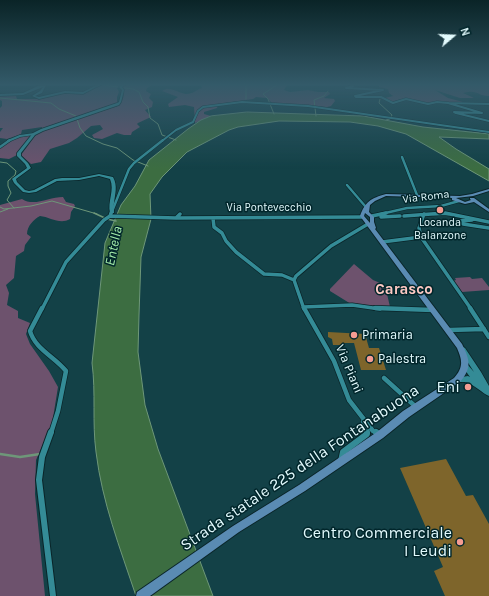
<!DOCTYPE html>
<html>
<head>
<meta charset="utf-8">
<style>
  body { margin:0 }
  #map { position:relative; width:489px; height:596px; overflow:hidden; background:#134147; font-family:Karla,sans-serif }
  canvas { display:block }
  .north { position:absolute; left:433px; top:16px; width:40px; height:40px; -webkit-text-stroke:3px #01262b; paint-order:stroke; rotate:71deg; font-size:11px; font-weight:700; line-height:16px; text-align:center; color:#e2fafd }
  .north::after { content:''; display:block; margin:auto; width:14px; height:18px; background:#e2fafd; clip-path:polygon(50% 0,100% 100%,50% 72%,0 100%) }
</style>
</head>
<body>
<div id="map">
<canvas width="489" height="596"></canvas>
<div class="north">N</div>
</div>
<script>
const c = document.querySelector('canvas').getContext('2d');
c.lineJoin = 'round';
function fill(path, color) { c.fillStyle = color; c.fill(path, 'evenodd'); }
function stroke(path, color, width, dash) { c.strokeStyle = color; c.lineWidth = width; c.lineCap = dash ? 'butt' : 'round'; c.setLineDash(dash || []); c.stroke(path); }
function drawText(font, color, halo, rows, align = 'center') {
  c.font = font + ' Karla,sans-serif'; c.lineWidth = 3; c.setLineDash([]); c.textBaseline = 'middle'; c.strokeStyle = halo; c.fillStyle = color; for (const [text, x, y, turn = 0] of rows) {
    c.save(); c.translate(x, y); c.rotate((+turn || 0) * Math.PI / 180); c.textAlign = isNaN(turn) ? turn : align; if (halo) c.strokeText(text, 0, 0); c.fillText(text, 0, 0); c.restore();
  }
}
fill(new Path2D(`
  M103 85H122L117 88 119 92 117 97V103L42 129V127L22 130 21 134 7 139 0 138V132L3 128H0V108L2 106V101L0 100V96H16L17 99H39L70 92 84 93Z
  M127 85H152L147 88 146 91 151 94 149 98 153 102 152 107 145 110 151 117 138 123 137 124 140 127 132 132 131 135H124L117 133 102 139 94 138 92 135 103 129 100 125 91 126 77 138 69 143 50 149 41 162 31 164 21 155 35 136 45 129 118 106C123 102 126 93 122 87Z
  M201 85H287L284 90 290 92 308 90 318 92H329L330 94 324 98 334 99 335 101 331 106 327 107 272 103 267 98 256 97 253 99 218 104 217 108 204 112V114L211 116 195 123 194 107 185 105 169 107 168 104 178 97 162 91C170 85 177 93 186 94 193 94 196 90 202 88Z
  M379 85H489V96C477 96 478 89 463 93L474 98H460L435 90 448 98 463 102 427 103 401 99 391 102 385 98 393 96 389 93 388 89 379 87Z
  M30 135 32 136 19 151 17 155 9 159 0 158V148L15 137Z
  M63 197 66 202 74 204 75 206 71 212 70 219C60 225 50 217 40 216 34 219 27 226 27 234L31 237 25 245 24 251 16 256 14 278 6 285 9 293 7 305 18 311V318L30 323 26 334 30 344 49 371 58 387 52 424 36 460 35 494 45 596H0V205L22 199C34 207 49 197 63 197Z
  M354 264 373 280 385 285 390 307 351 304 330 291V289Z
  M470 277 472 279 482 278 489 287V290L462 292 453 281 456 280 455 278Z`), '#6d526d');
const water = new Path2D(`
  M247 112 363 116 423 127 489 134V139L439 137 456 149 489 169V181L406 134 378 126 350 122 279 121 238 127 229 130 187 152 162 177 150 194 151 219 141 257 139 315 138 352 145 405 158 449 213 596H136C120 548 102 502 96 452 92 422 96 393 92 363L105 243 121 205 135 186 149 160 188 129 201 120 211 116Z`);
fill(water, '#3c6d41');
stroke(water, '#6e9779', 1);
stroke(new Path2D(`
  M103 85 133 89 139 92 143 102 148 107 150 118 158 124 162 135 176 140
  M246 85V99
  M0 98 51 103 59 109 76 116 80 128 86 136 103 144 117 148 133 160 148 166
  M380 99 379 103 392 115 390 119 386 120
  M274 114 268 99 263 94 277 85
  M316 116 314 100 324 96 328 91
  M0 162 7 163 16 171 15 175 8 181V186L11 193 7 200 14 208
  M0 207 4 209 31 206 52 201 97 214
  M0 212 8 209`), '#6e9779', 1);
stroke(new Path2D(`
  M94 213 107 219 116 221`), '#6e9779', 1.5);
stroke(new Path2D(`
  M0 454 20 457 40 454`), '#6e9779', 2.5);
fill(new Path2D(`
  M328 332 365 334 369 348H379L386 370H361L354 343H344L345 345H333L332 339 328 337Z
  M446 459 466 496 473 495 489 524V596H445L434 571 443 567 400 468Z`), '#7e652b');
const streetFar4 = new Path2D(`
  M353 86 346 88 383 90 355 96 356 97H381L393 103 406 99 428 104 437 102 448 103
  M489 104 448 103 482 113 454 112 456 113 489 121
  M8 141 20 136 34 134
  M162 141 176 130 193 122 198 111 203 107 242 102 308 106 489 132`);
const streetFar3 = new Path2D(`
  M0 147 10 140
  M402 157 417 195
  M347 185 365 206
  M111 214 129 169 134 163 163 140
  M381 214 407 208 441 206 459 201
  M433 214H449`);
const streetFar2 = new Path2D(`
  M111 213 110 216 176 218 180 214
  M424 214 419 228 421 237 471 309
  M372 216 386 213
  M404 216 445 213 489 222
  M381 217 400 216
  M176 218 362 217
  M213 218 214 227 222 233 226 241 236 252 264 274 282 275 294 280
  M472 220 460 221 463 224 489 228
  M382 242 421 237
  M303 307 352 305 380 309
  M42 309 66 262 104 220 110 216
  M304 309 294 280 296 276 331 246 368 224`);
const streetFar1 = new Path2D(`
  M42 308 30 331C35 349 55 357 66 371L58 411 51 433
  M304 308 334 361 349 400 373 431 377 433
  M375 308 433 310
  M470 308 489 337
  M449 330 484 329
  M384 378 416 407
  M363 422 366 427 367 433`);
const street = new Path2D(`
  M51 432 42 457 39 480 53 596
  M376 432 380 435
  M341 461 343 452 367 434V432`);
const secondary = new Path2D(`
  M46 85 42 93 35 96 39 97 65 91 83 92 97 85H100L83 94 65 93 39 99 32 96 40 91 43 87 23 95 0 96V94L23 93 38 86Z
  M122 85H125L122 87 124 90 121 102 119 105 43 131 35 135 21 153V156L28 163 31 168 16 179 17 182 25 190 29 191 34 190 55 179 62 178H79L99 174 113 177C118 186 115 194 114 203 113 206 114 210 114 213H110C107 202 115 190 110 179L99 176 79 180 57 181 36 192 29 193 23 192 14 183 12 179 13 178 27 168 25 164 17 156V153L33 133 41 129 117 103 119 102 122 90 119 87Z
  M463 347 465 348 481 372 489 386V396C482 393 476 386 468 383 464 381 459 383 455 382L454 380 455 378 468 376 470 377 462 366 463 364 465 363 467 364 474 372 460 350 461 348Z`);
const primary = new Path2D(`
  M489 189V191L473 196 456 198 465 202 471 200 470 199V198H474L489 209V212L474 202 465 204 452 200V198L386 196 375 201 370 205 369 212 374 217V222L376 228 375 229 462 344C470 360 472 368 460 382L409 417 383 438 305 491 239 532 150 596H136L137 592 233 526 299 485 377 432 403 411 454 378C464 367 462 360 457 348L360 216C365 202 371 198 386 194L460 196 472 194ZM365 213 370 217V223L364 216Z`);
stroke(streetFar4, '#0a2529', 3);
stroke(streetFar3, '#0a2529', 3.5);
stroke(streetFar2, '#0a2529', 5);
stroke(streetFar1, '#0a2529', 6);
stroke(street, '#0a2529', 8);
stroke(secondary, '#0a2529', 1.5);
stroke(primary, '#0a2529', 2);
stroke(streetFar4, '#348b96', 2);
stroke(streetFar3, '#348b96', 2.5);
stroke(streetFar2, '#348b96', 3.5);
stroke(streetFar1, '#348b96', 4.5);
stroke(street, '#348b96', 6);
fill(secondary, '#348b96');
fill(primary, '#5a8bb3');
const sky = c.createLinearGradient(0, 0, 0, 169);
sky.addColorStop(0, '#0a2427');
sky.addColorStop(0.5, '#335a69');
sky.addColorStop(1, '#335a6900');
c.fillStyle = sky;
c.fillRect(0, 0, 489, 169);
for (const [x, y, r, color] of [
  [440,210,4,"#f59c92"],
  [354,335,4,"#f59c92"],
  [370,359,4,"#f59c92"],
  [468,387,4,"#f59c92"],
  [460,542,4,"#f59c92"]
]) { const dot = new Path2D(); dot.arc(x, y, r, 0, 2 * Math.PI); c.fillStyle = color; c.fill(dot); stroke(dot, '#01262b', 1.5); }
drawText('11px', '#e2fafd', '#01262b', [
  ["Via Roma",426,197,-7],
  ["Via Pontevecchio",269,208]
]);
drawText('11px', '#e2fafd', '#01262b', [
  ["Locanda",440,223],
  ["Balanzone",440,236]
]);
drawText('13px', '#e2fafd', '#01262b', [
  ["Primaria",362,335],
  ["Palestra",378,359]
], 'left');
drawText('13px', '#e2fafd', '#01262b', [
  ["Via Piani",349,369,67]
]);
drawText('italic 14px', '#a4edaa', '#01262b', [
  ["Entella",114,246,-78]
]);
drawText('bold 15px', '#fecac4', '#01262b', [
  ["Carasco",404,290]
]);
drawText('16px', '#e2fafd', '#01262b', [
  ["Eni",460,387],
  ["Centro Commerciale",452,533],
  ["I Leudi",452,551]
], 'right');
drawText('16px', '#e2fafd', '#01262b', [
  ["Strada statale 225 della Fontanabuona",300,468,-34]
]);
</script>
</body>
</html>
